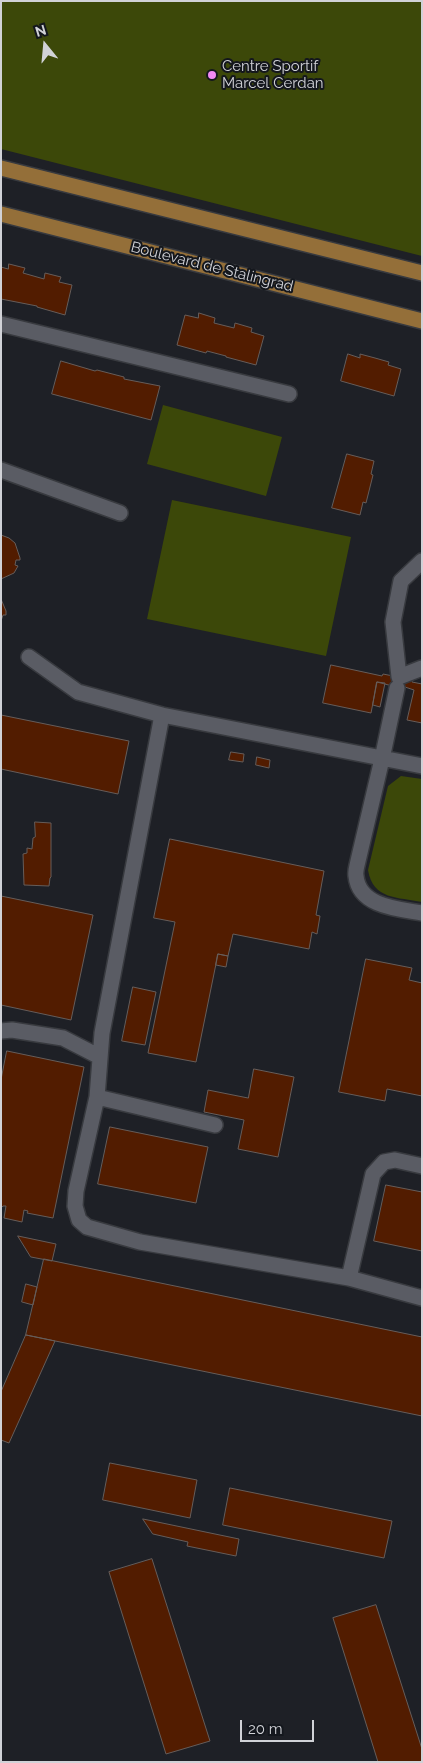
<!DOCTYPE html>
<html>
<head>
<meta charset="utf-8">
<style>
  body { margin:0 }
  #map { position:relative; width:423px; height:1763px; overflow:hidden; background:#1e2026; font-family:Raleway,sans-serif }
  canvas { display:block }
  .frame { position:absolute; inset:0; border:2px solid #d1d2d7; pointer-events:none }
  .north { position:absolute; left:20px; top:20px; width:50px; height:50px; -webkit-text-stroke:4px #14171d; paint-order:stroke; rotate:343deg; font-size:14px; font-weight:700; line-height:20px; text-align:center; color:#d1d2d7 }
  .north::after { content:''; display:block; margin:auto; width:18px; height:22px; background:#d1d2d7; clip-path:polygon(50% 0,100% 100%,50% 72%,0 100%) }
  .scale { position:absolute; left:240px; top:1720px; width:74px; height:22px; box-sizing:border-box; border:2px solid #d1d2d7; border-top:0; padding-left:6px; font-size:15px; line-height:18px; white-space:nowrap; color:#d1d2d7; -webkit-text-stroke:4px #14171d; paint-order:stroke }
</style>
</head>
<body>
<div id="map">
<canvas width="423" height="1763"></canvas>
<div class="frame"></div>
<div class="north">N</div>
<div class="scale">20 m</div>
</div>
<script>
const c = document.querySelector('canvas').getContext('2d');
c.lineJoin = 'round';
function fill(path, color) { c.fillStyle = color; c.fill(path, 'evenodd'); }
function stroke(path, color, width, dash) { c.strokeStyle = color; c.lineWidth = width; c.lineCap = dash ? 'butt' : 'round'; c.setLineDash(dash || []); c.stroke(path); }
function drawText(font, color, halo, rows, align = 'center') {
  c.font = font + ' Raleway,sans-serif'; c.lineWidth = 4; c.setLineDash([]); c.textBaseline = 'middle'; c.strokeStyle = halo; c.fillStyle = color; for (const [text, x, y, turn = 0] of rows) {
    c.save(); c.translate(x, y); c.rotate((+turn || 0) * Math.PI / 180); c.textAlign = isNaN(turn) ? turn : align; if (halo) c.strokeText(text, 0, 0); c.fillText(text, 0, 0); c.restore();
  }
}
fill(new Path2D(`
  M1 1H422V256L1 149Z
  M163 405 282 437 266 496 147 464Z
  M172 500 351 537 326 656 147 619Z
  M401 776 422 779V902C398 897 373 900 368 870L388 786Z`), '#3c4809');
const building = new Path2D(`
  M9 264 25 268 23 273 44 279 45 273 61 277 59 282 72 285 65 315 37 307V306L1 299V267L8 269Z
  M199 313 215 318 214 323 234 328 235 323 252 328 251 332 264 336 256 365 226 357V356L207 351 206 353 177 345 185 315 198 318Z
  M348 354 360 358V354L375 358 389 362 388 365 401 369 394 396 341 381Z
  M61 361 95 371 97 370 124 377V379L160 386 151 420 52 394Z
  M347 454 374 461 371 474 373 475 366 503 363 502 360 515 332 508Z
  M1 535 9 538 15 543 20 558V560H16L15 565 18 566 14 573 1 579Z
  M1 599 6 611V615H3L1 621Z
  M331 665 382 676 383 674 413 680 412 682 422 684V723L407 720 414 690 405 687 404 689 377 682 371 713 323 703Z
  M377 682 385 683 380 707 373 705Z
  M1 715 129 741 118 794 1 769Z
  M231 752 244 754 243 762 229 760Z
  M257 757 270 760 269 768 256 765Z
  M35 822 51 823V877L50 878 49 886 24 885 23 854 27 853V848L32 849 33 838 35 837Z
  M170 839 324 871 316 915 320 916 317 934 312 932 309 949 233 934 228 956 218 954 196 1062 148 1053 175 922 154 918Z
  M1 896 93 915 71 1020 1 1005Z
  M218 954 228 956 226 967 216 965Z
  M366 959 412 968 409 980 422 983V1096L387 1089 385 1101 339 1092Z
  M133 987 156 992 145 1045 122 1041Z
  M7 1051 84 1067 53 1218 27 1213 28 1211 24 1210 22 1222 4 1218 6 1206H3L1 1208V1080Z
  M254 1069 294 1077 278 1157 238 1149 244 1120 204 1112 208 1090 248 1098Z
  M110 1127 208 1147 196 1203 98 1184Z
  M386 1185 422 1192V1251L374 1241Z
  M18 1236 56 1244 52 1261 31 1257Z
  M44 1259 422 1337V1416L26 1335Z
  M26 1284 37 1287 33 1305 22 1302Z
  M26 1335 55 1341 9 1443 1 1440V1392Z
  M110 1463 197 1480 190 1518 103 1500Z
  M230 1488 392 1521 384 1558 223 1525Z
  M143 1519 239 1539 236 1556 187 1546 188 1542 153 1534Z
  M152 1559 210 1741 166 1754 109 1572Z
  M376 1605 422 1749V1762H378L333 1618Z`);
fill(building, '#521c00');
stroke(building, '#665d5a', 1);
const minor = new Path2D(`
  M1 324 289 394
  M1 470 120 513
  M422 561 401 581 393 622 399 677 422 668
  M29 657 78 692 162 715
  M397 688 382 759 358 861C357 866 355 871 356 876 359 907 399 909 422 913
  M422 766 162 715 102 1033 97 1097 76 1191 75 1206 79 1220 87 1227 140 1242 349 1278 422 1298
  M1 1031 12 1030 63 1038 100 1057
  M97 1097 215 1125
  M349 1278 373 1174 384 1162 395 1160 422 1166`);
const major = new Path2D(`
  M1 168 422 273
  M1 214 422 321`);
stroke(minor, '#383a3f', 18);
stroke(major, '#383a3f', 18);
stroke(minor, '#5a5c64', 15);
stroke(major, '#946f39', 15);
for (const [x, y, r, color] of [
  [212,75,5,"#f28af3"]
]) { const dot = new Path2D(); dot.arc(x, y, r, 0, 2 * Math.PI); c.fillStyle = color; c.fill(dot); stroke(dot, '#14171d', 2); }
drawText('15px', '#d1d2d7', '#14171d', [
  ["Centre Sportif",222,66],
  ["Marcel Cerdan",222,83]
], 'left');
drawText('15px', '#d1d2d7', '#14171d', [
  ["Boulevard de Stalingrad",212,267,14]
]);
</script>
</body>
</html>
